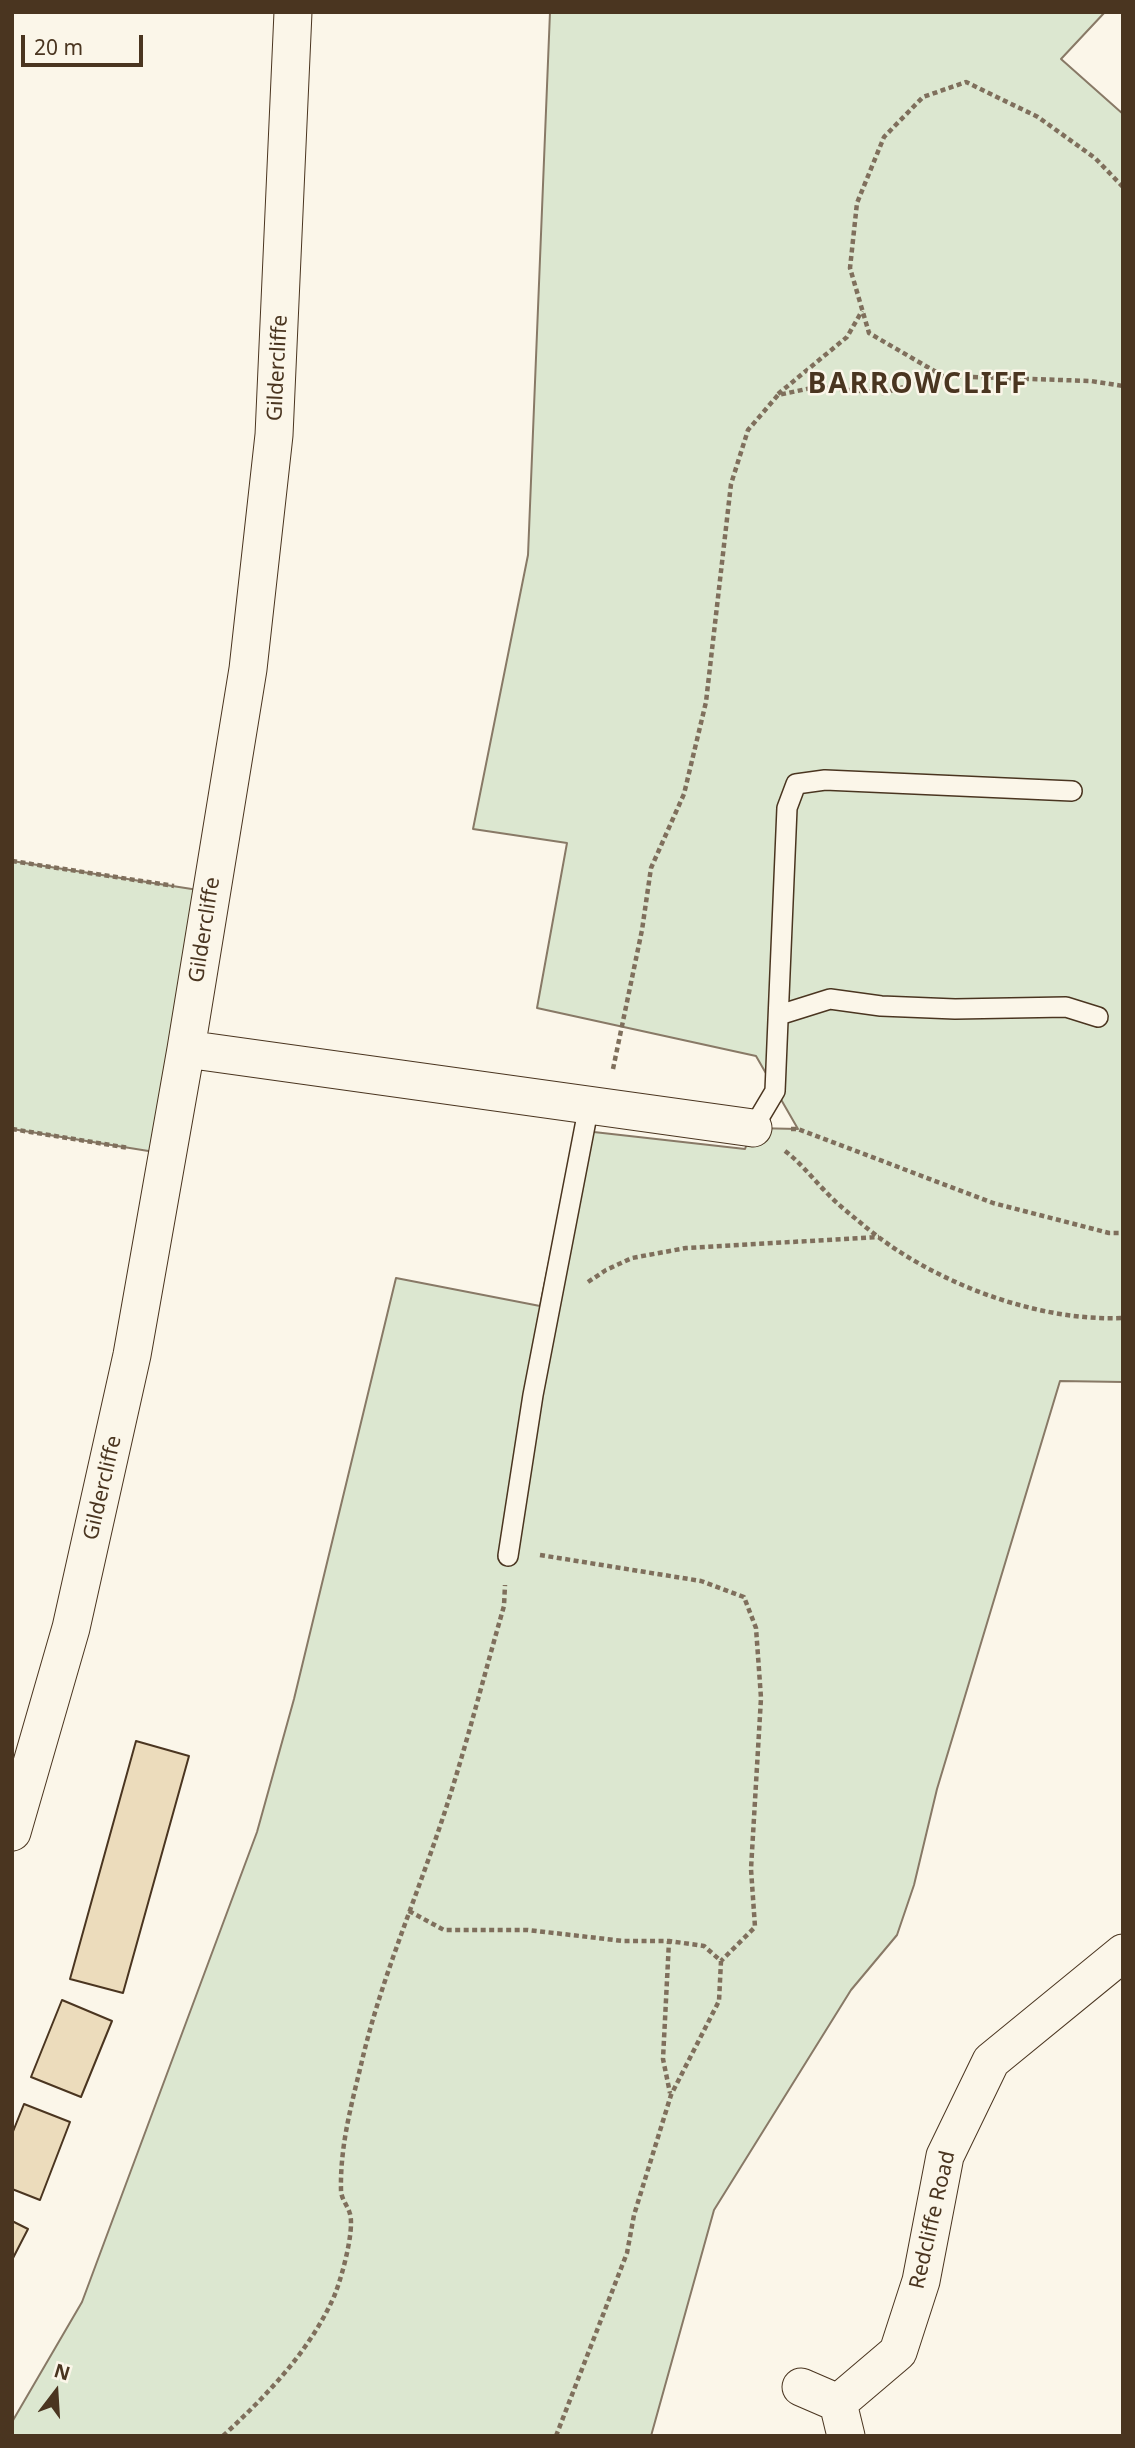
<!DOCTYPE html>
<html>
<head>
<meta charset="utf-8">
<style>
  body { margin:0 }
  #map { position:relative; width:1135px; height:2448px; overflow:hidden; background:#fbf6e9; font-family:"Noto Sans",sans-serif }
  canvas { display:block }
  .frame { position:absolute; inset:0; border:14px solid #4a3520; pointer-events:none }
  .north { position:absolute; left:21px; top:2357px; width:70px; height:70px; -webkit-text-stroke:5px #fbf6e9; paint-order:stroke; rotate:17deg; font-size:19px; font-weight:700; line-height:28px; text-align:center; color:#4a3520 }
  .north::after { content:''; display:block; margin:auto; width:24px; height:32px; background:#4a3520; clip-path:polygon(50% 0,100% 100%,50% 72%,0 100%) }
  .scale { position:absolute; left:21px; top:35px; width:122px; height:32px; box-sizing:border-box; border:4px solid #4a3520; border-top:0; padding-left:9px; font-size:21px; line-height:24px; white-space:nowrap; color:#4a3520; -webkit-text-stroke:5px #fbf6e9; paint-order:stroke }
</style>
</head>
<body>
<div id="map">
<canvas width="1135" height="2448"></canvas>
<div class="frame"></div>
<div class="north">N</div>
<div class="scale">20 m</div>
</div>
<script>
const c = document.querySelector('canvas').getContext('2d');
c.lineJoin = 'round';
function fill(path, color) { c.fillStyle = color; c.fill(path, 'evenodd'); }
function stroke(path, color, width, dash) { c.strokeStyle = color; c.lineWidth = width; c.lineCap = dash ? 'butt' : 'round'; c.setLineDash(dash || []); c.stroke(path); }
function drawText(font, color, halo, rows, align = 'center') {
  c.font = font + ' "Noto Sans",sans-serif'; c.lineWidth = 5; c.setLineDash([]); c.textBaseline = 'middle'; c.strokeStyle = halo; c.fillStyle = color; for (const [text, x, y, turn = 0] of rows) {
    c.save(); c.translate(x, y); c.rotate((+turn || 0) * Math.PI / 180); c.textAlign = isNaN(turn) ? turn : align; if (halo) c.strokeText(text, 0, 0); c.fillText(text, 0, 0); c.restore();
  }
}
const green = new Path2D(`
  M550 12H1105L1061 59 1123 114V1382L1060 1381 937 1789 914 1885 897 1935 851 1990 714 2210 651 2436H12V2422L82 2302 257 1832 294 1699 396 1278 540 1306 576 1130 745 1149 753 1128 798 1129 756 1056 537 1008 567 843 473 829 528 555Z
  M12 861 211 892 167 1154 12 1129Z`);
fill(green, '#dce7d0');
stroke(green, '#887966', 2);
const building = new Path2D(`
  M136 1741 189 1756 123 1993 70 1979Z
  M62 2000 112 2021 81 2097 31 2077Z
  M24 2104 70 2122 40 2200 12 2189V2134Z
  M12 2221 28 2229 12 2260Z`);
fill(building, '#ecdcbc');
stroke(building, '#4a3520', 2);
const lane = new Path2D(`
  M779 1015 830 999 881 1006 955 1009 1066 1007 1098 1017
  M753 1128 775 1091 787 808 796 784 825 780 1072 791
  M508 1556 533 1395 589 1105`);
const street = new Path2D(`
  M186 1049 753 1128
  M12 1832 71 1628 132 1355 186 1049 248 669 274 435 293 12
  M801 2387 838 2403 846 2436
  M838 2403 898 2352 921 2281 945 2156 991 2061 1123 1953`);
stroke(lane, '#4a3520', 22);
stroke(street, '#4a3520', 39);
stroke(new Path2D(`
  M1123 187 1095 158 1038 117 966 82 923 97 884 137 857 203 850 268 869 333 943 376 1091 381 1123 386
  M778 394 847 337 862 311
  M12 861 174 886
  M613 1069 642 930 651 868 684 794 706 702 731 484 748 430 778 395 816 387 883 393 943 376
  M12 1129 129 1148
  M791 1129H798L993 1203 1109 1233H1123
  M785 1151C801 1163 812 1178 826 1192 837 1204 850 1214 862 1224 929 1281 1035 1322 1123 1318
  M588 1282 606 1270 632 1258 686 1248 879 1237
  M540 1555 701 1581 744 1597 756 1628 761 1698 751 1869 755 1927 721 1961
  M409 1911 444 1930H528L623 1941H669L663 2059 670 2093
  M223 2436C266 2396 307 2354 332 2301 340 2285 355 2231 350 2214 348 2206 341 2199 341 2190 340 2147 351 2106 361 2065 379 1986 411 1911 437 1835 463 1760 482 1682 504 1606L505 1585
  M556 2436 627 2253 634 2215 671 2095 719 2001 721 1961 704 1946 669 1941`), '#7f6f5c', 4.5, [5, 3.5]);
stroke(lane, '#fbf6e9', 19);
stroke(street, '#fbf6e9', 37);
drawText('21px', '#4a3520', '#fbf6e9', [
  ["Gildercliffe",278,368,-87],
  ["Gildercliffe",205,930,-81],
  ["Gildercliffe",103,1488,-77],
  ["Redcliffe Road",933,2220,-77]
]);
c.letterSpacing = '2px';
drawText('bold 28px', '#4a3520', '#fbf6e9', [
  ["BARROWCLIFF",918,385]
]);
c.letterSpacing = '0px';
</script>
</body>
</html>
